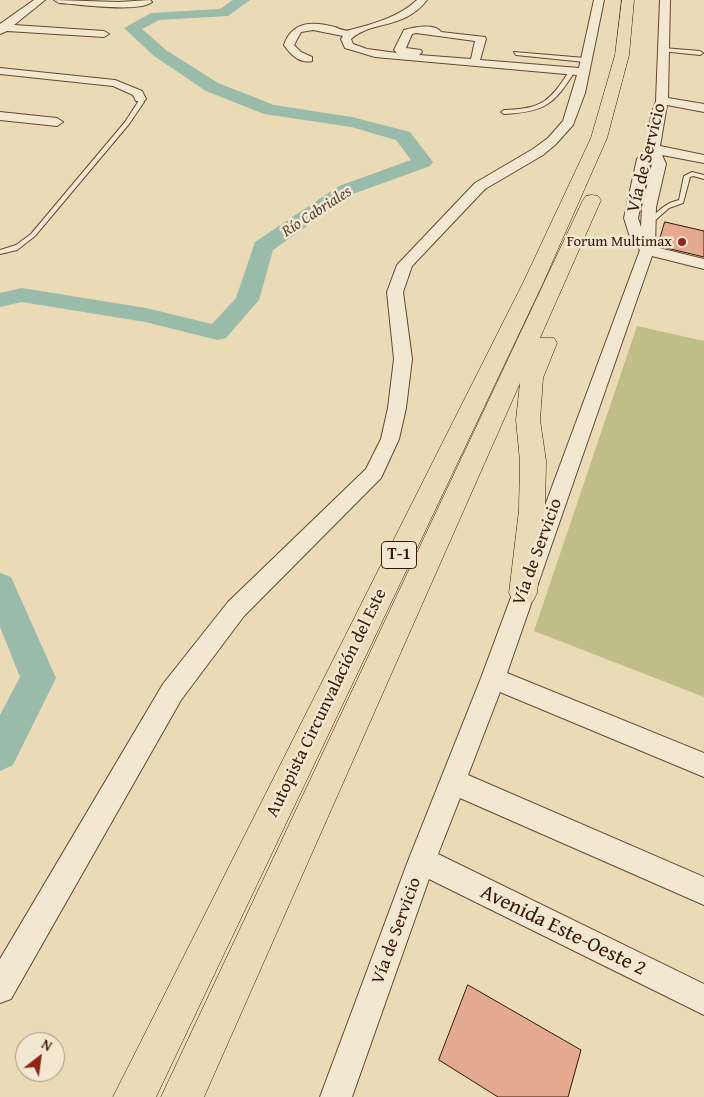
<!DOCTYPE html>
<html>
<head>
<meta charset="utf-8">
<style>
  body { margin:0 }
  #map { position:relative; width:704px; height:1097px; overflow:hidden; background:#ebdab6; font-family:"Gentium Book Plus",serif }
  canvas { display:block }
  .north { position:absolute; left:15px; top:1032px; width:50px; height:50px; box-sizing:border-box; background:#f2e7d0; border:1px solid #a8947f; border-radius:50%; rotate:30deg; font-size:14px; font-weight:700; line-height:20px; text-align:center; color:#391806 }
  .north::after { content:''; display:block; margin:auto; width:18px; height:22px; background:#8f2418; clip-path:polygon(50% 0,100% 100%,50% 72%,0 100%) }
</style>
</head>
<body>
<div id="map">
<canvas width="704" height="1097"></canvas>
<div class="north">N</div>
</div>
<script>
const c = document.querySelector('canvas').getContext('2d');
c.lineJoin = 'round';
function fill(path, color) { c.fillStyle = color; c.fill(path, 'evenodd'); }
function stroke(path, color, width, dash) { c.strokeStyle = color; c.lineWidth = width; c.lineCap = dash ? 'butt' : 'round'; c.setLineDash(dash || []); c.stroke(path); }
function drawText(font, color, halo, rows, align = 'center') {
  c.font = font + ' "Gentium Book Plus",serif'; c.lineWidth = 5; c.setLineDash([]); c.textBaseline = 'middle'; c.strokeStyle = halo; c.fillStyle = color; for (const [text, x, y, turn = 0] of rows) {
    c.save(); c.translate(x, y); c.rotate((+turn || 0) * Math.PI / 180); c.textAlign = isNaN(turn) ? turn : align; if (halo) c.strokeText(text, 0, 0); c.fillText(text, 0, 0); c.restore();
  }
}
fill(new Path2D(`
  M637 326 704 341V697L534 631Z`), '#bfbd88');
fill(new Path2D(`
  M233 0H250L228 16 159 20 142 29 166 50 218 83 274 105 352 117 410 132 433 162 430 166 353 194 273 250 259 300 226 338 217 340 145 322 22 302 0 307V293L22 288 146 308 212 324 236 298 255 242 339 186 411 160 396 140 351 127 264 114 206 91 154 56 124 28 151 13 220 9Z
  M0 573 11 577 56 678 13 765 0 771V715L20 677 0 627Z`), '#99bba9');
const building = new Path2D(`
  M665 222 704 231V257L658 246Z
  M468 985 581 1050 568 1097H498L439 1060Z`);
fill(building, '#e4aa90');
stroke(building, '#391806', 1);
const service = new Path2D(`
  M663 48 700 51 703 53 700 55 661 51Z
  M514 52 585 58 588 60 585 62 516 55Z
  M570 70 575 71C554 105 544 112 504 114L501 112 504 110C543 109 550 101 570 70Z
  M138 98H142L144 102 129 124 35 236 17 250 0 254V250L16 245 31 234 125 122 138 102Z
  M692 172 704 175V179L693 176 690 177 683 203 669 208 651 224H647V222C657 212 665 203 679 200L684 176Z`);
const minor = new Path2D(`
  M34 0H45L14 25 104 31 109 34 104 37 7 31 0 34V24Z
  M54 0 119 2 150 0 152 2C139 13 78 4 59 3Z
  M417 0H427C404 30 372 20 351 39L353 44 367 49 397 53 394 50 404 30C414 27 435 23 441 32L485 37 486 39 480 60 579 68 594 0H604L585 93 573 125 556 144 543 155 485 189 412 266 403 292 412 359 406 408 399 439 381 478 244 616 181 700 11 999 0 1003V959L163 684 228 602 366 469 381 439 388 408 394 359 387 292 397 265 475 183 533 149 548 138 563 121 577 75 375 57 345 48 341 39 343 36 313 30 301 32 294 45 301 52 312 57V61C300 64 290 54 284 45 292 21 313 21 335 27 340 29 346 32 350 30 373 24 399 17 417 0ZM416 33 475 41 471 59 419 55 422 52 421 50 406 48 412 34Z
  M660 0H670L668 98 704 104V112L667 105 660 146 704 155V163L662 155 666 164 656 207 655 247 704 259V269L652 256 507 673 704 753V777L500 692 468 775 704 877V905L460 798 438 854 704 984V1015L429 879 352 1097H320L408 861 481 678 640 250 629 234 624 218 637 159 647 148 651 116 656 101ZM651 159 652 164 642 207 641 227 638 218Z
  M0 68 115 80 142 91 146 99 144 101H136L133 95 113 86 0 74Z
  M0 112 57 118 63 122 57 126 0 120Z`);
const motorway = new Path2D(`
  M622 0H634L629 55 607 138 543 283 156 1097H113L523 283 591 138 615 55Z
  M592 195 598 196 601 200 540 338H554L557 343 543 378 540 420 546 461 545 510 537 593 533 601 523 605 513 601 509 593 519 510 520 461 516 420 520 383 204 1097H161L583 200 586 196Z`);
stroke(service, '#664832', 2);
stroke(minor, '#664832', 2);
stroke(motorway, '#391806', 1);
fill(service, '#f2e7d0');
fill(minor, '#f2e7d0');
fill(motorway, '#ebdab6');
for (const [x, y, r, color] of [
  [682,242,5,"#8f2418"]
]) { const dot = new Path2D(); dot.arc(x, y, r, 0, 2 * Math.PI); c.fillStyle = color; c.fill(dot); stroke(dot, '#f2e7d0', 2); }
drawText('15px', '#391806', '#f2e7d0', [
  ["Forum Multimax",672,242]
], 'right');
drawText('italic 16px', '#564937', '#f2e7d0', [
  ["Río Cabriales",317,212,-33]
]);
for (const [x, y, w] of [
  [399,555,35]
]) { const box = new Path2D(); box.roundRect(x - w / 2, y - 13.5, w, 27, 4); c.fillStyle = '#f2e7d0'; c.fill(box); stroke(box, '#391806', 1); }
drawText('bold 16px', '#391806', null, [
  ["T-1",399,555]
]);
drawText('18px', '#391806', '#f2e7d0', [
  ["Vía de Servicio",647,158,-76],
  ["Vía de Servicio",538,552,-70],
  ["Autopista Circunvalación del Este",327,703,-64],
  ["Vía de Servicio",397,931,-70]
]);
drawText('21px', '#391806', '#f2e7d0', [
  ["Avenida Este-Oeste 2",563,931,26]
]);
</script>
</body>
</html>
